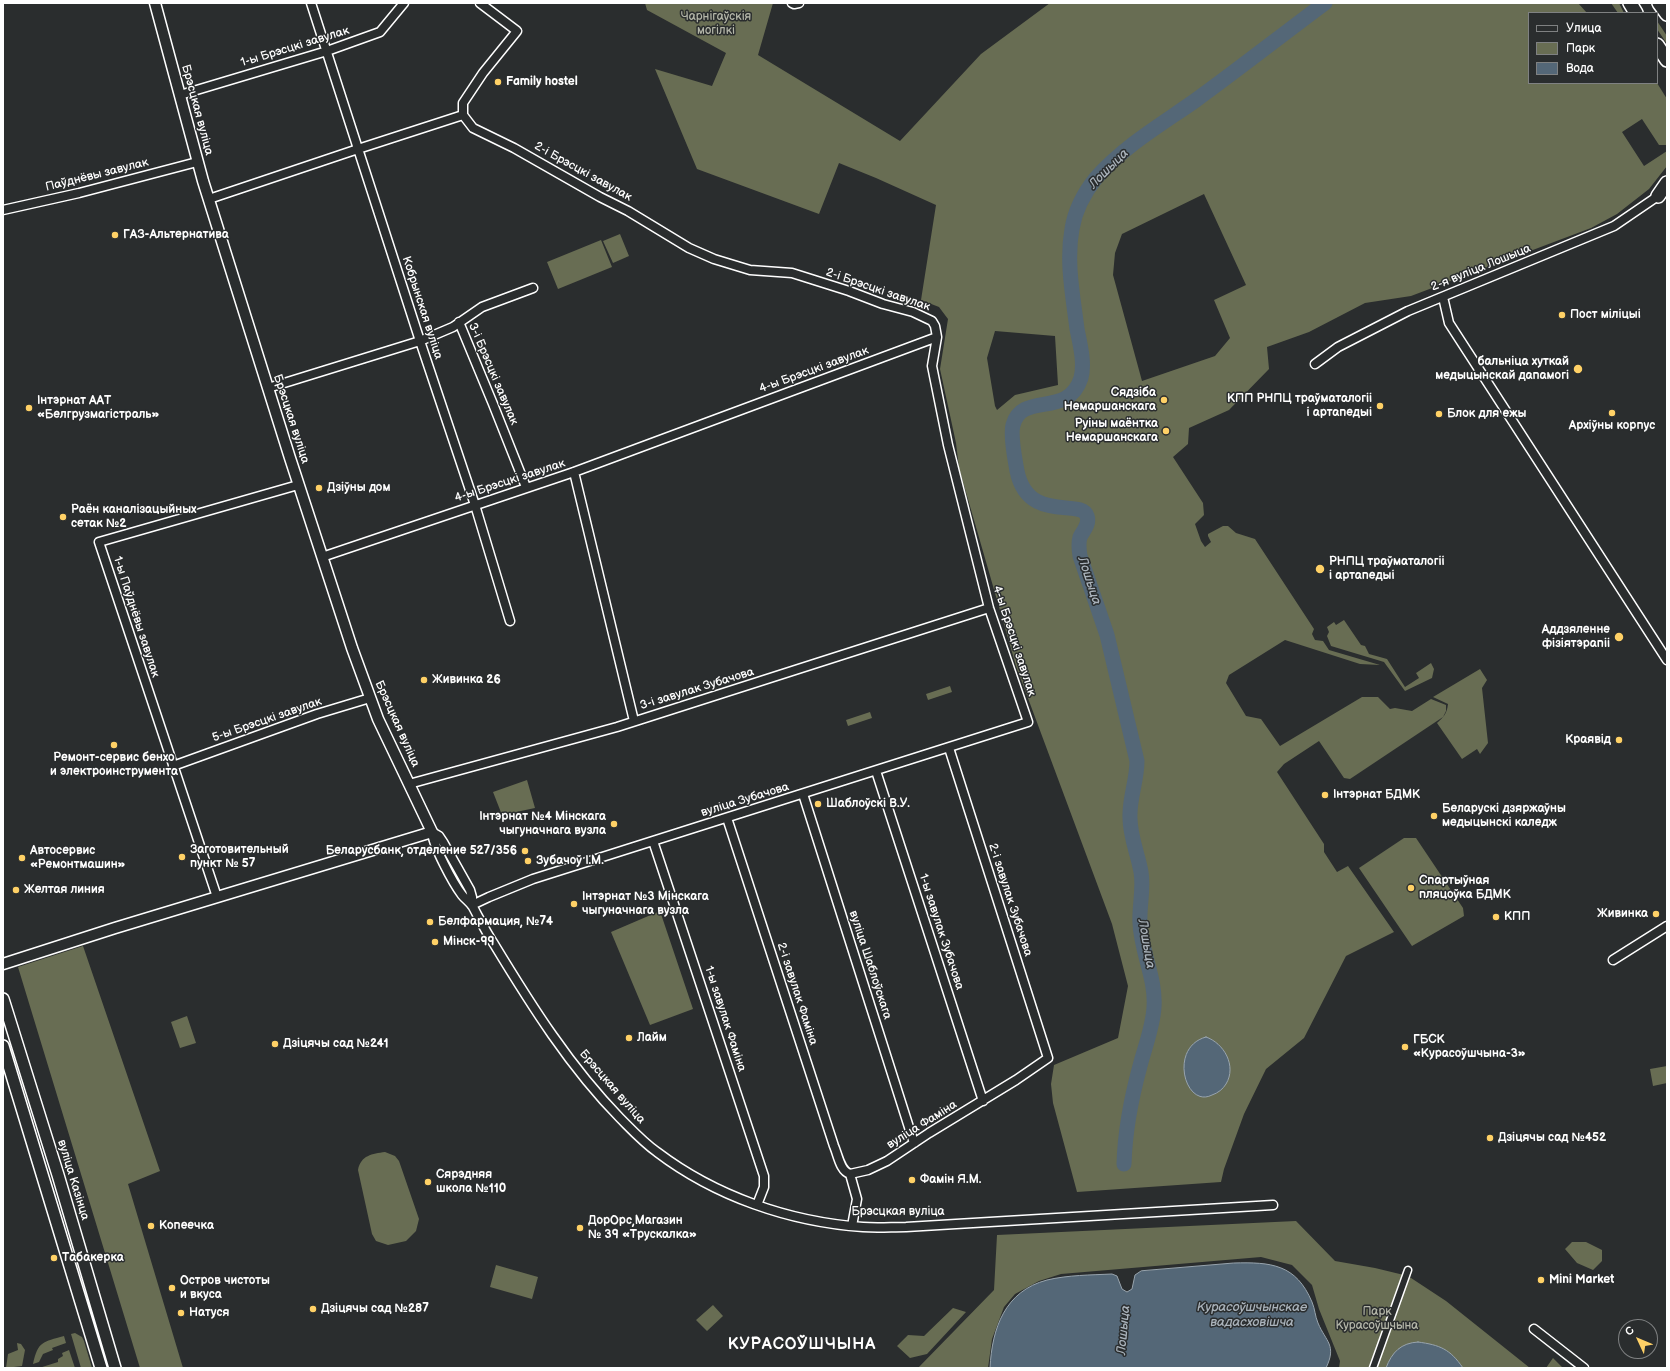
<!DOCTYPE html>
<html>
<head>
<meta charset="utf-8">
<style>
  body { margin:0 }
  #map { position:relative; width:1670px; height:1371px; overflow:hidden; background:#2a2d2e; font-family:"Balsamiq Sans",sans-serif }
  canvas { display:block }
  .frame { position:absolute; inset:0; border:4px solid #fff; pointer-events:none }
  .legend { position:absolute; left:1528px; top:12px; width:130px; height:72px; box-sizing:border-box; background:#2a2d2e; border:1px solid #7f8182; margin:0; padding:5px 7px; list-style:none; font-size:12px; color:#fff }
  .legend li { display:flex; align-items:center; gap:8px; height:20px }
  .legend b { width:20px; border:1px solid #7f8182 }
  .north { position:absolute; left:1618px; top:1319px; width:40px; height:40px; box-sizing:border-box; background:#2a2d2e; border:1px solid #7f8182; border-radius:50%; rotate:314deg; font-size:11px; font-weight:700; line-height:16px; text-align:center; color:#fff }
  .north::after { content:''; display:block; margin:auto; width:14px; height:18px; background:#ffd166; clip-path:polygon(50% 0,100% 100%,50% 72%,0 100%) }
</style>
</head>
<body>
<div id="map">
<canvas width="1670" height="1371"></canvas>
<div class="frame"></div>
<ul class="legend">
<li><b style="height:5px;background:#2a2d2e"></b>Улица</li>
<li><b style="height:11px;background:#686d53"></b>Парк</li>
<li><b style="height:11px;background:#546777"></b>Вода</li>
</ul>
<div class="north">С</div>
</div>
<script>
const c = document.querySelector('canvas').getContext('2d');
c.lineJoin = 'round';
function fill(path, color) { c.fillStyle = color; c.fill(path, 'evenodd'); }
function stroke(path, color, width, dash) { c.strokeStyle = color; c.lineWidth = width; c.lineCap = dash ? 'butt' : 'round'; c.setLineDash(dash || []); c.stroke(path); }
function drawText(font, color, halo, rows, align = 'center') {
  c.font = font + ' "Balsamiq Sans",sans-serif'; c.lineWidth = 3; c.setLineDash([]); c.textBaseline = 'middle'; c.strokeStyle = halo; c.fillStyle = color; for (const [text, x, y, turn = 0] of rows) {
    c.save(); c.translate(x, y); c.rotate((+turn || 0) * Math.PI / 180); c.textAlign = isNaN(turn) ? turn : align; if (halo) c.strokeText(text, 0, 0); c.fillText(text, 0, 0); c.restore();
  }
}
fill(new Path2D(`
  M645 3H773L758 55 900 141 981 54 1050 3H1578L1587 13H1529V83H1657L1667 99V145H1659L1642 119 1622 132 1644 166 1667 151V166L1649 189 1617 214 1591 228 1411 296 1365 303 1309 332 1267 347 1269 369 1229 410 1189 428 1188 444 1173 457 1203 503 1204 515 1195 524 1201 541 1205 547 1211 542 1208 536V534L1223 526H1228L1236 533 1255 539 1314 629 1312 634 1315 640 1323 641 1329 650 1380 665 1360 664 1285 640 1229 675 1226 683 1246 716 1261 719 1280 746 1362 697H1378L1390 709 1395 708 1412 711 1431 699 1446 705V711L1443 717 1350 779 1344 778 1319 741 1284 764 1277 772 1324 844V852L1337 872 1348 866 1394 932 1346 956 1304 1038 1266 1069 1244 1114 1224 1169 1221 1182 1077 1192 1053 1103 1051 1084 1054 1065 1118 1038 1128 986 1112 924 1016 666 959 468 956 443 940 369 948 319 939 307 921 300 936 205 876 178 839 163 819 214 697 169 655 69 712 86 726 53 647 10ZM1204 194 1246 285 1214 300 1230 338 1215 356 1142 381 1113 275 1115 253 1122 234ZM995 331 1055 336 1058 385 1015 395 997 410 995 406 987 358Z
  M1611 3H1619L1624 13H1618Z
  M1657 21 1667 36V44L1657 29Z
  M620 234 629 256 613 263 603 241Z
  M601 240 612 267 558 289 547 262Z
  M1344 620 1361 645 1365 646 1369 654 1387 659 1405 687 1419 678 1416 673 1431 663 1434 669 1432 678 1405 691 1384 662 1331 646 1327 636 1329 632 1327 627 1334 622 1336 625Z
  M1480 669 1487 680 1482 688 1488 743 1480 754 1477 749 1462 759 1437 723C1444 717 1447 713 1448 704L1433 697Z
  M950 686 952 692 928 700 926 694Z
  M870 712 872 718 848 726 846 720Z
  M527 780 535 808 502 815 493 792Z
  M1404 838H1416L1463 908 1464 916 1412 946 1359 868Z
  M660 911 693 1009 650 1025 611 932Z
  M83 946 160 1171 128 1184 183 1368H140L18 967Z
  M187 1016 196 1043 180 1048 171 1022Z
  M1667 1066V1083L1653 1086 1650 1069Z
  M385 1152 395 1156 399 1161 419 1219 416 1231 406 1241 388 1245 376 1241 372 1234 358 1170C361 1155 372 1154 385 1152Z
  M1296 1221 1335 1261 1375 1268 1408 1276 1446 1301 1530 1368H1339L1340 1361 1319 1309 1312 1285 1292 1265 1261 1257 1061 1274 1039 1281 1015 1294 1004 1307 992 1339 988 1368H918L994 1290 997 1235Z
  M1572 1242H1586L1602 1250V1261L1593 1270 1577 1263 1565 1249Z
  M496 1265 538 1277 532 1299 490 1287Z
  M713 1305 723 1316 707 1331 696 1320Z
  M953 1308 966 1312 927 1354 910 1358 897 1346 908 1335 924 1336Z
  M75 1333 82 1337 84 1341 92 1368H81L71 1334Z
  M64 1336 66 1343 52 1348 53 1350 43 1354 39 1362 33 1364C38 1341 43 1342 64 1336Z
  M17 1343 21 1344 25 1350 22 1366 6 1368 8 1354 18 1350Z
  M69 1350 75 1368H39L58 1362V1359L63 1356 62 1353Z
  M1553 1358 1563 1368H1546Z`), '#686d53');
const water = new Path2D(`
  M1206 1037C1224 1043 1237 1066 1226 1084 1223 1089 1218 1093 1212 1095 1185 1109 1168 1047 1206 1037Z
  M1234 1263C1271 1262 1296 1264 1312 1302 1315 1309 1315 1316 1318 1323 1326 1342 1337 1345 1326 1368H990C992 1328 1005 1291 1047 1280 1068 1275 1091 1275 1112 1274L1117 1276 1122 1289 1127 1292 1132 1289 1135 1275 1141 1271Z
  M1418 1342C1440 1345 1450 1349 1463 1368H1386C1392 1352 1401 1343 1418 1342Z`);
fill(water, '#546777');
stroke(water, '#98a4ad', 1);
stroke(new Path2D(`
  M1124 1164C1125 1130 1131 1099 1140 1066 1145 1046 1153 1027 1154 1007 1156 978 1141 952 1140 923 1139 906 1144 889 1141 872 1138 854 1130 837 1130 818 1129 799 1137 781 1137 761L1107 635 1080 556C1079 550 1078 544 1080 537 1083 531 1090 524 1087 516 1081 498 1028 524 1017 471 1015 459 1010 436 1013 425 1022 391 1068 419 1081 378 1085 363 1080 344 1077 329 1073 296 1066 262 1072 229 1075 210 1084 193 1096 178 1124 146 1162 124 1196 100 1240 68 1282 35 1325 3`), '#546777', 15);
const pedestrian = new Path2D(`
  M1373 1368 1408 1270`);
const minor = new Path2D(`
  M311 3 420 341 475 505 510 621
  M792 3 794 4 799 3
  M180 95 327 51 380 32 404 3
  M463 115V103L483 73 517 31 480 3
  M209 199 358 149 463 115 473 128 514 148 600 197 628 211 689 248 714 259 750 270 792 273 849 291 883 304 913 312 932 321 935 326 937 337
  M3 210 79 193 197 162
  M1443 297 1449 323 1667 660
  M459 322 493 404 526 487
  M1315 364 1338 347 1408 311 1614 226 1658 196
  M268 388 420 341 453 327 482 307 533 288
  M574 472 634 721
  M322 557 574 472 937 337 932 366 948 445 989 608 1028 722 533 879 489 897 472 905
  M173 766 317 714 370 698
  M876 771 983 1101
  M409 784 617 727 989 608
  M803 794 914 1143
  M727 818 834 1146C838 1155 840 1171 850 1174
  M432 832C433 846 453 883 462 895 465 899 470 902 473 907 480 920 486 932 494 944 531 1005 570 1067 620 1118 632 1130 643 1142 657 1152 715 1196 789 1222 863 1227 877 1228 891 1227 906 1227L1273 1205
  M432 832 439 836 443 842 470 890 472 897V905
  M653 841 764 1176V1187L757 1205
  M217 897 99 542 298 485
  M1613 960 1667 926
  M852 1226 857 1199 850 1174 868 1170 887 1161 929 1133 1016 1080 1048 1058 949 748
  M1534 1329 1584 1368`);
const tertiary = new Path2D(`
  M3 964 115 928 432 832 378 719 352 648 290 458 203 181 155 3`);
const secondary = new Path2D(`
  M3 999 58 1175 115 1368
  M3 1046 101 1368`);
const primary = new Path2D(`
  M1630 3 1636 13
  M1659 3 1667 14
  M1657 45 1667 60
  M1658 196 1667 183`);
stroke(pedestrian, '#fff', 9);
stroke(minor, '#fff', 11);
stroke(tertiary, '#fff', 13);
stroke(secondary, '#fff', 14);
stroke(primary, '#fff', 16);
stroke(pedestrian, '#2a2d2e', 6);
stroke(minor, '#2a2d2e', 8);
stroke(tertiary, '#2a2d2e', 10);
stroke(secondary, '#2a2d2e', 11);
stroke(primary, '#2a2d2e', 13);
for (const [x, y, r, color] of [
  [498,82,4,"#ffd166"],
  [115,235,4,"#ffd166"],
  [1562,315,4,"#ffd166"],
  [1578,369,5,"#ffd166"],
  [1164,400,4,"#ffd166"],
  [1380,406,4,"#ffd166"],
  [29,408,4,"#ffd166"],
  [1612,413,4,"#ffd166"],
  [1439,414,4,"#ffd166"],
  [1166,431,4,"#ffd166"],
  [319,488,4,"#ffd166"],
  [63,517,4,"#ffd166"],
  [1320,569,5,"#ffd166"],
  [1619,637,5,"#ffd166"],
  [424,680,4,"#ffd166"],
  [1619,740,4,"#ffd166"],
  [114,745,4,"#ffd166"],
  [1325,795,4,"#ffd166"],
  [818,804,4,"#ffd166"],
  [1434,816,4,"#ffd166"],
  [614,824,4,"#ffd166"],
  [525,851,4,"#ffd166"],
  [182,857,4,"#ffd166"],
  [22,858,4,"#ffd166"],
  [528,861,4,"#ffd166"],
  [1411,888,4,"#ffd166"],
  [16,890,4,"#ffd166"],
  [574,904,4,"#ffd166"],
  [1656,914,4,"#ffd166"],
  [1496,917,4,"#ffd166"],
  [430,922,4,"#ffd166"],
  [435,942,4,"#ffd166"],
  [629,1038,4,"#ffd166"],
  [275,1044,4,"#ffd166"],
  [1405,1047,4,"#ffd166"],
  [1490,1138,4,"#ffd166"],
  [912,1180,4,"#ffd166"],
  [428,1182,4,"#ffd166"],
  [151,1226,4,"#ffd166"],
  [580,1228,4,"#ffd166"],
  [54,1258,4,"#ffd166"],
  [1541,1280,4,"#ffd166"],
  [172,1288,4,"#ffd166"],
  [313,1309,4,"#ffd166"],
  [181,1313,4,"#ffd166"]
]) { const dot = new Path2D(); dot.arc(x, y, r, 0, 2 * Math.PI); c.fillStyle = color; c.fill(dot); stroke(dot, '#2a2d2e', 1.5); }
drawText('12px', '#b4b6a9', '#2a2d2e', [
  ["Чарнігаўскія",716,17],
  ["могілкі",716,31],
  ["Парк",1377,1312],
  ["Курасоўшчына",1377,1326]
]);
drawText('12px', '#fff', '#2a2d2e', [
  ["1-ы Брэсцкі завулак",295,47,-17],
  ["Брэсцкая вуліца",197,110,75],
  ["2-і Брэсцкі завулак",583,172,29],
  ["Паўднёвы завулак",97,175,-14],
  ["2-я вуліца Лошыца",1481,268,-22],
  ["2-і Брэсцкі завулак",878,290,19],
  ["Кобрынская вуліца",422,308,72],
  ["4-ы Брэсцкі завулак",814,370,-20],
  ["3-і Брэсцкі завулак",493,374,67],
  ["Брэсцкая вуліца",291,419,72],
  ["4-ы Брэсцкі завулак",510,481,-18],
  ["1-ы Паўднёвы завулак",136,617,72],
  ["4-ы Брэсцкі завулак",1014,641,72],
  ["3-і завулак Зубачова",697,689,-17],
  ["5-ы Брэсцкі завулак",267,720,-19],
  ["Брэсцкая вуліца",397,724,66],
  ["вуліца Зубачова",745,800,-17],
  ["2-і завулак Зубачова",1010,900,72],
  ["1-ы завулак Зубачова",941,932,72],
  ["вуліца Шаблоўскага",870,965,72],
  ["2-і завулак Фаміна",797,994,72],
  ["1-ы завулак Фаміна",725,1019,72],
  ["Брэсцкая вуліца",612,1087,49],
  ["вуліца Фаміна",922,1125,-32],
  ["вуліца Казінца",73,1180,73],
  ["Брэсцкая вуліца",898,1212]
]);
drawText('bold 12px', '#fff', '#2a2d2e', [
  ["Family hostel",506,82],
  ["ГАЗ-Альтернатива",123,235],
  ["Пост міліцыі",1570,315],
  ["бальніца хуткай",1569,362,"right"],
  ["медыцынскай дапамогі",1569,376,"right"],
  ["Сядзіба",1156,393,"right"],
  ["Немаршанскага",1156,407,"right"],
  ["КПП РНПЦ траўматалогіі",1372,399,"right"],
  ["і артапедыі",1372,413,"right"],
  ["Інтэрнат ААТ",37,401],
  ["«Белгрузмагістраль»",37,415],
  ["Блок для ежы",1447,414],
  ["Руіны маёнтка",1158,424,"right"],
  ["Немаршанскага",1158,438,"right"],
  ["Архіўны корпус",1612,426,"center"],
  ["Дзіўны дом",327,488],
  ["Раён каналізацыйных",71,510],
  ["сетак №2",71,524],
  ["РНПЦ траўматалогіі",1329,562],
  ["і артапедыі",1329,576],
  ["Аддзяленне",1610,630,"right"],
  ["фізіятэрапіі",1610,644,"right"],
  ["Живинка 26",432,680],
  ["Краявід",1611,740,"right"],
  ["Ремонт-сервис бенхо",114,758,"center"],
  ["и электроинструмента",114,772,"center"],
  ["Інтэрнат БДМК",1333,795],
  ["Шаблоўскі В.У.",826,804],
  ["Беларускі дзяржаўны",1442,809],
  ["медыцынскі каледж",1442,823],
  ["Інтэрнат №4 Мінскага",606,817,"right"],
  ["чыгуначнага вузла",606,831,"right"],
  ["Заготовительный",190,850],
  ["пункт № 57",190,864],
  ["Автосервис",30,851],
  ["«Ремонтмашин»",30,865],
  ["Беларусбанк, отделение 527/356",517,851,"right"],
  ["Зубачоў І.М.",536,861],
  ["Спартыўная",1419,881],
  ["пляцоўка БДМК",1419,895],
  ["Желтая линия",24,890],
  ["Інтэрнат №3 Мінскага",582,897],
  ["чыгуначнага вузла",582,911],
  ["Живинка",1648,914,"right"],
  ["КПП",1504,917],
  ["Белфармация, №74",438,922],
  ["Мінск-99",443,942],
  ["Лайм",637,1038],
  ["ГБСК",1413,1040],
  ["«Курасоўшчына-3»",1413,1054],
  ["Дзіцячы сад №241",283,1044],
  ["Дзіцячы сад №452",1498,1138],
  ["Сярэдняя",436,1175],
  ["школа №110",436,1189],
  ["Фамін Я.М.",920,1180],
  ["ДорОрс,Магазин",588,1221],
  ["№ 39 «Трускалка»",588,1235],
  ["Копеечка",159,1226],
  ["Табакерка",62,1258],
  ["Mini Market",1549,1280],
  ["Остров чистоты",180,1281],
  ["и вкуса",180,1295],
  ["Дзіцячы сад №287",321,1309],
  ["Натуся",189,1313]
], 'left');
drawText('italic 13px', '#aab3bb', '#2a2d2e', [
  ["Лошыца",1109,169,-45],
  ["Лошыца",1089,581,72],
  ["Лошыца",1146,944,80],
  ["Курасоўшчынскае",1252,1308],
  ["вадасховішча",1252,1323],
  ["Лошыца",1124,1330,-85]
]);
c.letterSpacing = '1px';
drawText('bold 16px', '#fff', '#2a2d2e', [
  ["КУРАСОЎШЧЫНА",802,1345]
]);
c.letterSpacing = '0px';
</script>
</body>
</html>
